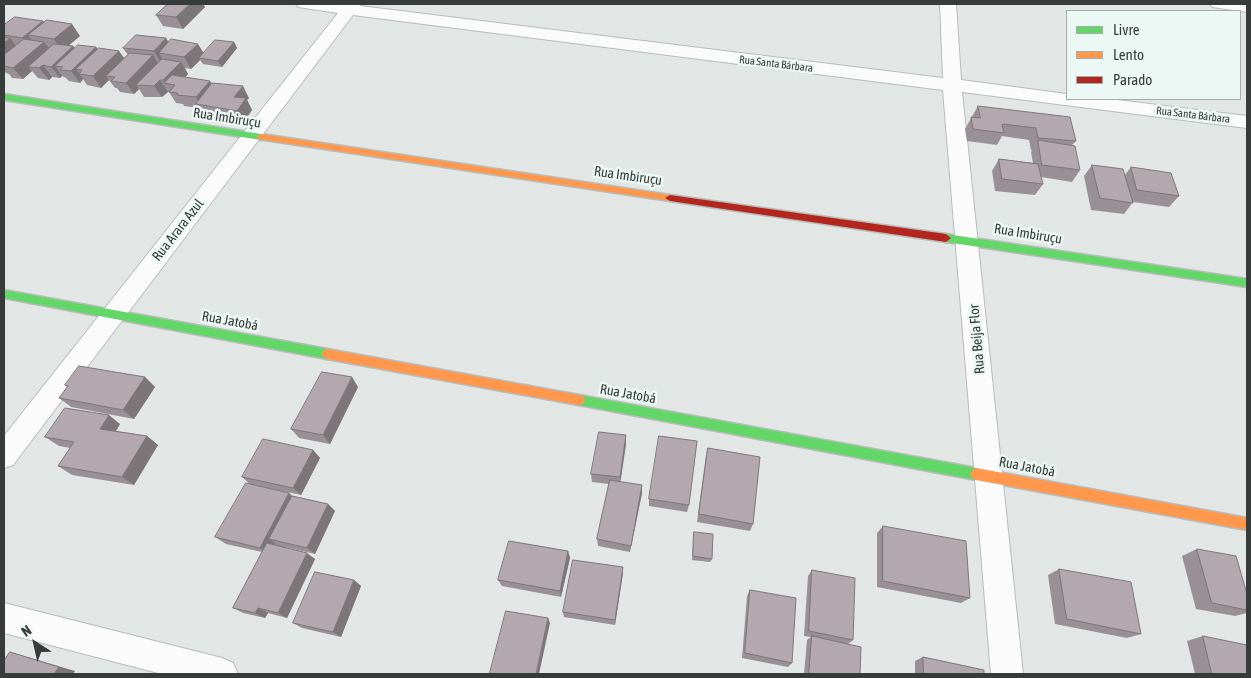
<!DOCTYPE html>
<html>
<head>
<meta charset="utf-8">
<style>
  body { margin:0 }
  #map { position:relative; width:1251px; height:678px; overflow:hidden; background:#e2e7e5; font-family:"Asap Condensed",sans-serif }
  canvas { display:block }
  .frame { position:absolute; inset:0; border:5px solid #373c3a; pointer-events:none }
  .legend { position:absolute; left:1066px; top:10px; width:175px; height:90px; box-sizing:border-box; background:#ecf8f3; border:1px solid #a4ada9; margin:0; padding:6px 9px; list-style:none; font-size:15px; color:#373c3a }
  .legend li { display:flex; align-items:center; gap:10px; height:25px }
  .legend b { width:25px; border:1px solid #a4ada9 }
  .north { position:absolute; left:10px; top:618px; width:50px; height:50px; -webkit-text-stroke:4px #ecf8f3; paint-order:stroke; rotate:325deg; font-size:14px; font-weight:700; line-height:20px; text-align:center; color:#373c3a }
  .north::after { content:''; display:block; margin:auto; width:18px; height:22px; background:#373c3a; clip-path:polygon(50% 0,100% 100%,50% 72%,0 100%) }
</style>
</head>
<body>
<div id="map">
<canvas width="1251" height="678"></canvas>
<div class="frame"></div>
<ul class="legend">
<li><b style="height:6px;background:#63d668"></b>Livre</li>
<li><b style="height:6px;background:#ff974d"></b>Lento</li>
<li><b style="height:6px;background:#b3261e"></b>Parado</li>
</ul>
<div class="north">N</div>
</div>
<script>
const c = document.querySelector('canvas').getContext('2d');
c.lineJoin = 'round';
function stroke(path, color, width, dash) { c.strokeStyle = color; c.lineWidth = width; c.lineCap = dash ? 'butt' : 'round'; c.setLineDash(dash || []); c.stroke(path); }
function fill(path, color) { c.fillStyle = color; c.fill(path, 'evenodd'); }
function drawText(font, color, halo, rows, align = 'center') {
  c.font = font + ' "Asap Condensed",sans-serif'; c.lineWidth = 5; c.setLineDash([]); c.textBaseline = 'middle'; c.strokeStyle = halo; c.fillStyle = color; for (const [text, x, y, turn = 0] of rows) {
    c.save(); c.translate(x, y); c.rotate((+turn || 0) * Math.PI / 180); c.textAlign = isNaN(turn) ? turn : align; if (halo) c.strokeText(text, 0, 0); c.fillText(text, 0, 0); c.restore();
  }
}
const street = new Path2D(`
  M296 4H361L360 6 943 78 940 4H956L961 80 1067 94V99H1109L1247 116V128L962 92 1023 674H991L943 90 353 15 13 465 4 468V436L338 13 298 7Z
  M1210 4H1247V12L1212 7Z
  M4 603 222 658 233 663 238 674H162L4 633Z`);
const fast = new Path2D(`
  M4 94 261 134 266 137 261 140 4 100Z
  M946 234 1247 279V287L946 242 941 238Z
  M4 290 327 349 331 351 333 354 331 357 327 359 4 298Z
  M579 395 976 468 980 470 982 474 980 478 976 480 579 405 575 404 573 400 575 396Z`);
const slow = new Path2D(`
  M261 134 670 195 675 198 670 201 258 139 256 137Z
  M327 349 579 395 583 396 585 400 583 404 579 405 327 359 323 357 321 354 323 351Z
  M976 468 1247 518V530L976 480 972 478 970 474 972 470Z`);
const jam = new Path2D(`
  M670 195 946 234 951 238 946 242 670 201 665 198Z`);
stroke(street, '#b8bcba', 2);
stroke(fast, '#b8bcba', 3);
stroke(slow, '#b8bcba', 3);
stroke(jam, '#b8bcba', 3);
fill(street, '#fbfbfb');
fill(fast, '#63d668');
fill(slow, '#ff974d');
fill(jam, '#b3261e');
fill(new Path2D(`
  M168 4H203L205 7 183 29 163 26 156 15Z
  M43 21 44 22 80 36 69 45 73 46 75 48 96 47 98 49 124 58 128 55 123 48 166 38 168 42 204 53 234 42 237 48 222 67 203 64 200 60 191 69 185 68 188 74 185 77 212 83 249 98 247 100 252 110 243 123 203 116 198 108 184 106 183 104 176 103 169 92H168L162 97H144L139 89 134 94 120 92 117 88H115L109 80 101 88 87 85 83 79 80 83 69 81 66 78 62 76 60 78 52 77 49 80 38 78 32 71 23 79 12 78 9 74 6 73 4 71V25Z
  M978 106 1076 141 1072 145 1080 170 1072 182 1041 177 1043 184 1035 195 995 191 992 171 999 159 1033 163 1031 152 1032 150H1031L1029 140 1002 136 997 145 967 141 965 129Z
  M1092 165 1125 175 1131 167 1179 196 1169 207 1133 202 1124 214 1091 210 1084 176Z
  M145 377 155 387 134 419 71 407 59 398 67 387 65 385Z
  M358 387 330 444 299 438 291 429Z
  M120 424 116 431 147 436 158 445 134 485 72 475 58 466 71 448 59 446 45 437Z
  M626 435V444L620 482 642 485V493L630 552 598 546 597 539 609 484 592 482 591 474Z
  M708 448 753 524 750 531 697 522 706 456Z
  M313 450 320 458 301 495 254 485 289 493 292 496 328 504 335 511 315 554 285 547 315 559 287 618 268 613 265 618 243 613 233 608 262 552 226 544 215 537 251 485 242 477Z
  M649 499 689 505 687 512 649 506Z
  M883 526 970 598 961 603 877 587V533Z
  M694 532 712 559 710 562 692 560Z
  M1197 549 1247 594V613L1235 616 1196 609 1182 556Z
  M568 551 570 558 561 597 502 586 498 580Z
  M1059 569 1141 634 1127 638 1055 624 1048 575Z
  M812 570 853 640 848 644 860 674H804L807 640 811 637 804 636 808 576Z
  M623 573 615 625 564 617 563 612Z
  M354 580 361 586 341 637 302 628 293 623Z
  M750 590 792 663 788 667 742 658 747 596Z
  M1203 636 1247 674H1195L1187 641Z
  M923 657 984 674H915V661Z`), '#999095');
fill(new Path2D(`
  M190 4H203L205 7 183 29 176 17Z
  M43 21 52 32 28 35 36 46 31 49 22 38Z
  M72 24 80 36 62 51 54 39Z
  M10 38 19 50 4 63V43Z
  M166 38 173 50 159 53 163 60 161 63 154 51Z
  M44 42 53 53 28 67 32 71 23 79 13 68Z
  M234 42 237 48 222 67 218 61Z
  M198 44 205 55 199 58 200 60 191 69 184 57Z
  M73 46 82 58 55 66 62 76 60 78 51 67Z
  M96 47 104 59 82 70 76 69 83 79 80 83 71 71Z
  M119 51 127 62 106 76 109 80 101 88 93 76Z
  M153 55 160 67 136 85 139 89 134 94 126 83Z
  M181 62 188 74 176 87 175 85 165 83 163 80Z
  M43 65 52 77 49 80 39 68Z
  M160 80 168 92 162 97 154 86Z
  M210 81 217 92 200 105 196 97Z
  M243 86 249 98 247 100 252 110 243 123 237 111 234 97Z
  M145 377 155 387 134 419 123 410Z
  M352 377 358 387 330 444 323 435Z
  M109 415 120 424 112 437 100 429Z
  M626 435V444L620 485V477Z
  M147 436 158 445 134 485 122 477Z
  M313 450 320 458 301 495 293 488Z
  M642 485V493L630 552 631 546Z
  M289 493 297 501 269 539 275 543 269 554 260 548Z
  M328 504 335 511 315 554 307 548Z
  M568 551 570 558 561 597 560 591Z
  M307 553 315 559 287 618 278 613Z
  M623 567V573L615 625V620Z
  M354 580 361 586 341 637 333 632Z
  M258 608 268 613 265 618 255 613Z
  M548 618 550 623 539 674H536Z
  M10 652 27 657 75 671 73 674H54Z`), '#7d7679');
const building = new Path2D(`
  M168 4H190L176 17 156 15Z
  M15 17 43 21 22 38 4 35V25Z
  M47 20 72 24 54 39 28 35Z
  M136 35 166 38 154 51 123 48Z
  M4 38H10L4 43Z
  M24 39 44 42 13 68 4 66V64L5 63H4V55Z
  M171 39 198 44 184 57 159 53Z
  M215 40 234 42 218 61 199 58Z
  M54 44 73 46 51 67 43 65 39 68 28 67Z
  M78 45 96 47 71 71 60 70 63 67 55 66Z
  M99 48 119 51 93 76 79 74 82 70 76 69Z
  M130 53 153 55 126 83 111 81 115 77 106 76Z
  M162 59 181 62 163 80H160L154 86 136 85Z
  M172 75 210 81 196 97 177 95 178 93 169 92 175 85 164 83Z
  M212 83 243 86 234 97 246 98 237 111 196 104Z
  M978 106 1070 117 1076 141 1038 138 1036 128 1002 124 1004 133 973 129 971 117 980 118Z
  M1038 140 1075 146 1080 170 1042 165Z
  M999 159 1038 164 1043 184 1002 179Z
  M1092 165 1123 169 1133 203 1100 198Z
  M1131 167 1171 173 1179 196 1137 190Z
  M79 366 145 377 123 410 59 398 68 386 65 385Z
  M322 372 352 377 323 435 291 429Z
  M65 408 109 415 100 429 147 436 122 477 58 466 74 442 45 437Z
  M599 432 626 435 620 477 591 474Z
  M659 436 697 441 689 505 649 499Z
  M263 439 313 450 293 488 242 477Z
  M708 448 760 457 753 524 699 514Z
  M610 480 642 485 631 546 597 539Z
  M246 483 289 493 260 548 215 537Z
  M292 496 328 504 307 548 269 539Z
  M883 526 966 541 970 598 883 581Z
  M694 532 713 534 712 559 693 556Z
  M509 541 568 551 560 591 498 580Z
  M267 543 307 553 278 613 258 608 255 613 233 608Z
  M1197 549 1236 556 1247 594V610L1212 603Z
  M573 560 623 567 615 620 563 612Z
  M1059 569 1131 582 1141 634 1067 619Z
  M812 570 855 578 853 640 809 631Z
  M315 572 354 580 333 632 293 623Z
  M750 590 796 598 792 663 745 653Z
  M506 611 548 618 536 674H495L490 673Z
  M812 636 861 647 860 674H809Z
  M1203 636 1247 645V674H1212Z
  M10 652 59 667 54 674H4V661Z
  M923 657 984 670V674H924Z`);
fill(building, '#b2a8ad');
stroke(building, '#7d7679', 1);
drawText('11px', '#373c3a', '#ecf8f3', [
  ["Rua Santa Bárbara",776,64,7],
  ["Rua Santa Bárbara",1193,115,7]
]);
drawText('14px', '#373c3a', '#ecf8f3', [
  ["Rua Imbiruçu",227,118,9],
  ["Rua Imbiruçu",628,176,8],
  ["Rua Arara Azul",178,230,-52],
  ["Rua Imbiruçu",1028,234,9],
  ["Rua Jatobá",230,321,10],
  ["Rua Beija Flor",977,339,-95],
  ["Rua Jatobá",628,394,10],
  ["Rua Jatobá",1027,467,11]
]);
</script>
</body>
</html>
